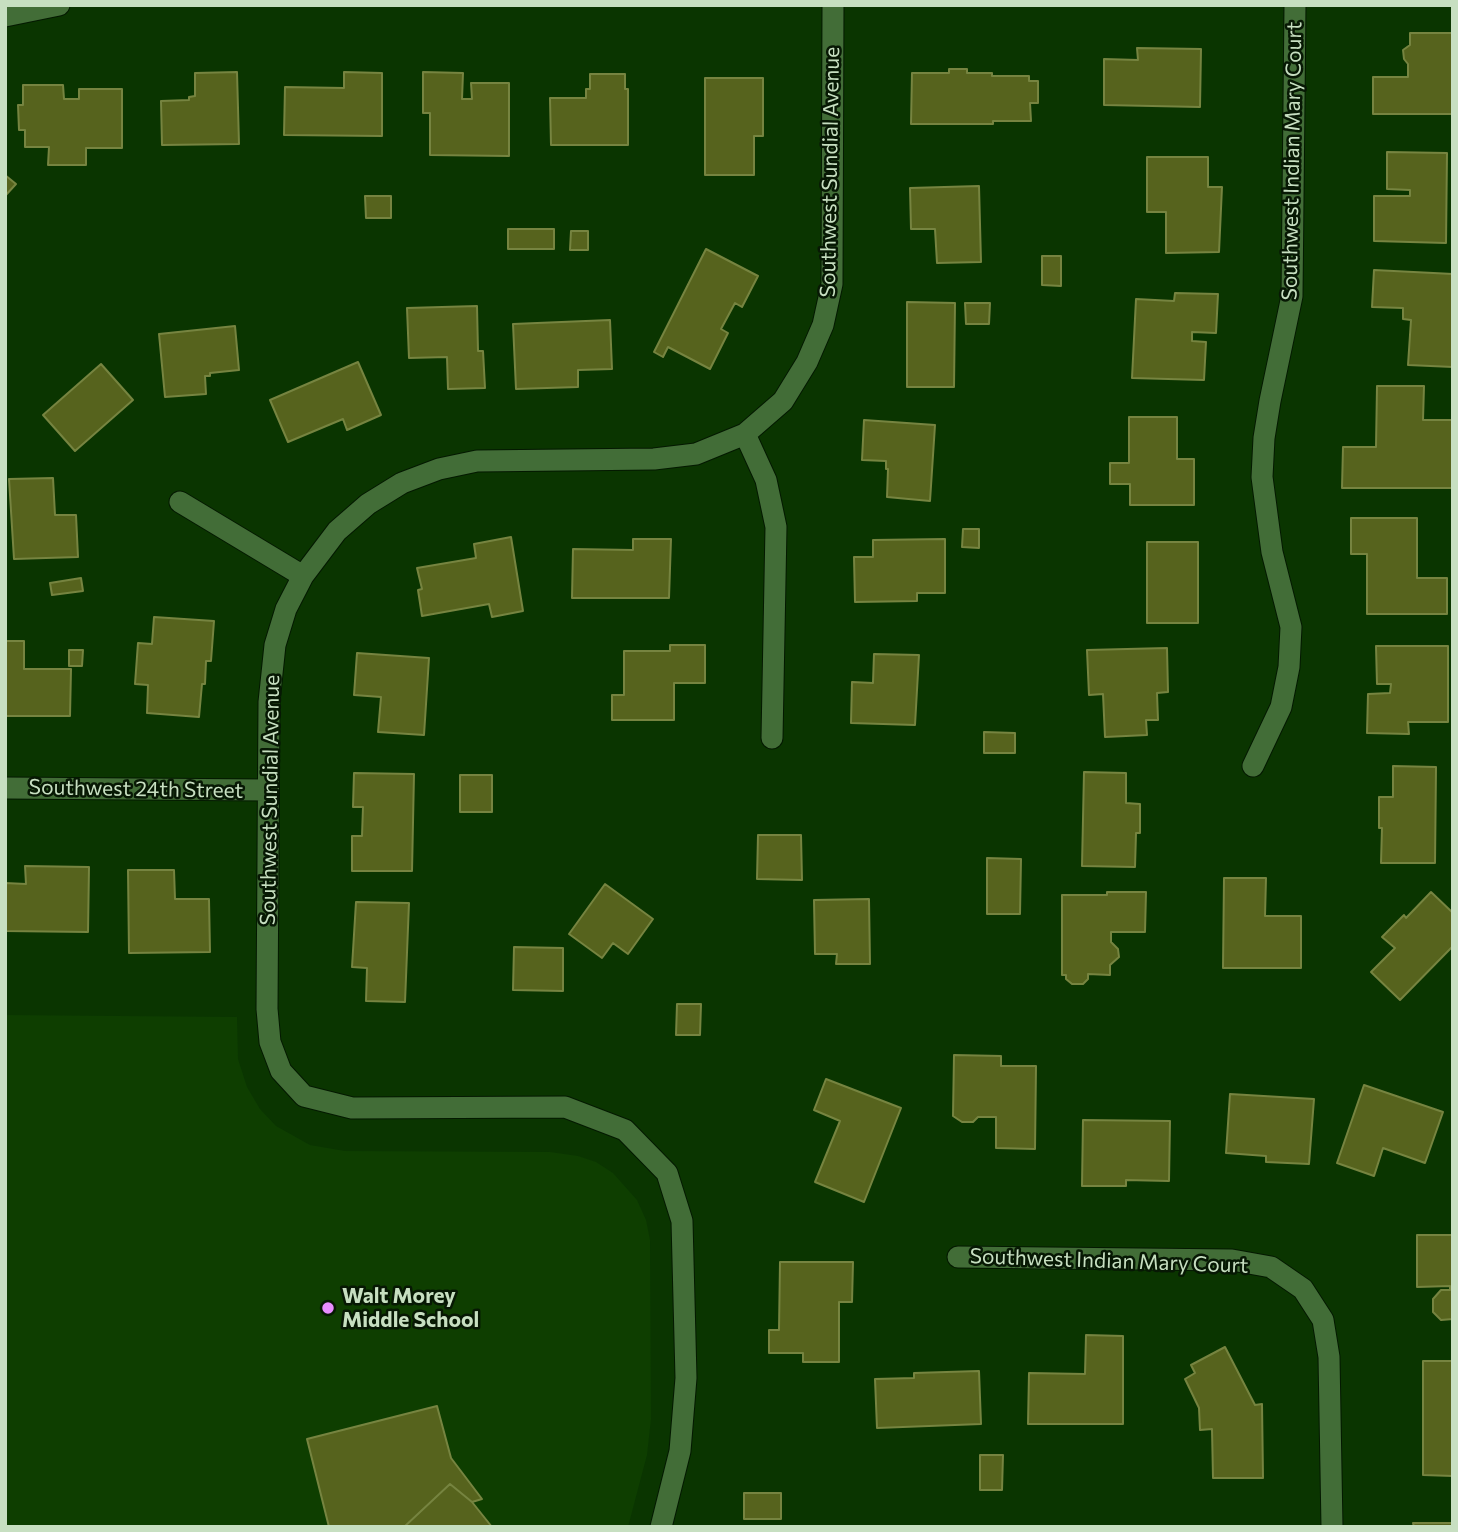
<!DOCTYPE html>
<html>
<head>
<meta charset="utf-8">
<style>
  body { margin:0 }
  #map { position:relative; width:1458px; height:1532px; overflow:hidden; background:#0a3500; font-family:Commissioner,sans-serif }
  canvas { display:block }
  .frame { position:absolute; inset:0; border:7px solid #c7dfc1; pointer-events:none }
</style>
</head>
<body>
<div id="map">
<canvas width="1458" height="1532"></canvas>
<div class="frame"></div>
</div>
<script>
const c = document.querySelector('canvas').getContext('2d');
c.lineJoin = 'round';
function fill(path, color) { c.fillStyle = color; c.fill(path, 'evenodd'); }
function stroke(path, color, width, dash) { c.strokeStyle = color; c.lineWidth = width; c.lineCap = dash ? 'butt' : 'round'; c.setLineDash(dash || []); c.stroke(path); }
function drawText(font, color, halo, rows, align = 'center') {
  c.font = font + ' Commissioner,sans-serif'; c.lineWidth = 5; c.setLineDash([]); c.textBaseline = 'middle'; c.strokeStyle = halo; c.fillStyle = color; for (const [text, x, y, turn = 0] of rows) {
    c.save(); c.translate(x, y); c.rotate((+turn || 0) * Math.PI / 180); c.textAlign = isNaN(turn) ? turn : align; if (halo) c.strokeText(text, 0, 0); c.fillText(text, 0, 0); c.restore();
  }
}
fill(new Path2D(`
  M5 1015 237 1017 238 1059 247 1087 260 1109 276 1126 310 1145 345 1151 550 1152 578 1156 596 1162 613 1173 637 1200 646 1220 650 1240 651 1419 647 1455 628 1527H5Z`), '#0e3e00');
const building = new Path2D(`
  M1410 33H1453V114H1373V77H1408V64L1404 59 1403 50 1410 45Z
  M1137 48 1201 49 1200 107 1104 105V59L1138 60Z
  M949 69H967V73H992V76H1029V81H1038V103H1030L1031 121H993V124H911L912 73H949Z
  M237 72 239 144 162 145 161 101 189 100V97L195 96V73Z
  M344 72 382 73V136L284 135 285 87 344 88Z
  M423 72 463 73 462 99H472L471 83H509V156L430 155V113H423Z
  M590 74H625V89H628V145H551L550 98H586V89H590Z
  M705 78H763V136H754V175H705Z
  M23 85H63L64 99H79V89H122V148H86V165H48L49 147H25V130H19L18 105H23Z
  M1387 152 1447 153 1446 243 1374 241V196H1410V190L1387 189Z
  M1147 157H1208V187H1222L1219 252 1166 253V212H1147Z
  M5 175 16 184 5 196Z
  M979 186 981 262 937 263 935 229H911L910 188Z
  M365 196H391V218H366Z
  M508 229H554V249H508Z
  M571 231H588V250H570Z
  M706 249 758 276 742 307 735 303 721 329 728 333 710 369 668 347 663 357 654 352Z
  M1042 256H1061V286L1042 285Z
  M1374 270 1453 274V367L1408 365 1411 320 1403 319V308L1372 307Z
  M1175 293 1218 294 1216 333 1192 332V341L1206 342 1204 380 1132 378 1136 299 1174 301Z
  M907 302 955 303 954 387H907Z
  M965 303H990L989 324H966Z
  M477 306 478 351H483L485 388 448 389 447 357 409 358 407 308Z
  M610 320 612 369 578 370V387L516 389 513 324Z
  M235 326 239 370 210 373V376H205L206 394 165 397 159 334Z
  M358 362 381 415 347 430 343 419 288 442 270 400Z
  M101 364 133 400 75 451 43 415Z
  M1377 386H1424L1423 420H1453V488H1342L1343 447H1376Z
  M1129 417H1177V459H1194V505H1130V484H1110V463H1129Z
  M864 420 935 425 930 501 887 497 888 469H886V461L862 460Z
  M53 478 55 515H76L78 557 14 559 9 479Z
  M1351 518H1417V578H1447V614H1367V554H1351Z
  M963 529H979V548L962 547Z
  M511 537 523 611 492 617 489 604 422 616 418 590 422 589 417 568 476 558 474 544Z
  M633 539H671L669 598H572L573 549 633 550Z
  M945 539V593H917V601L855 602 854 557H873V540Z
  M1147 542H1198V623H1147Z
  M81 578 83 591 52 595 50 583Z
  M154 617 214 621 211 661H206L205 684H202L199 717 147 713 148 685 135 684 138 643 152 644Z
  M5 641H24V669H71L70 716H5Z
  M670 645H705V683H674V720H612V695H624V651H670Z
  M1376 646H1448V722H1408L1409 734 1367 733 1368 694 1390 693 1391 684H1377Z
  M1167 648 1168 692 1157 693 1158 720H1146L1147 735 1105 737 1103 694 1089 695 1087 650Z
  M69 650H83L82 666H69Z
  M357 653 429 658 424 735 378 732 381 697 354 695Z
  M874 654 919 655 915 725 851 723 852 682 873 683Z
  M984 732 1015 733V753H984Z
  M1393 766 1436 767 1435 863H1381L1382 828H1379V797H1393Z
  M1084 772 1126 773V803L1140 804V833H1136L1135 867 1082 866Z
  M354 773 414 774 412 871H352V836H362L363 807H353Z
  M460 775H492V812H460Z
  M758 835H801L802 880 757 879Z
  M987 858 1021 859 1020 914H987Z
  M25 866 89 867 88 932 5 931V883L26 884Z
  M128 870H174L175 899H209L210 952 129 953Z
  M1224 878H1266L1265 916H1301V968H1223Z
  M605 884 653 919 628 954 613 943 602 958 569 934Z
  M1107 892H1146L1145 932H1111V942L1118 949 1119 957 1110 965V975L1088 974V979L1083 984H1072L1066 979V975H1062V895H1107Z
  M1431 892 1453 913V946L1400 1000 1371 972 1395 948 1382 937 1404 915 1406 918Z
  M869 899 870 964H836L837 954H815L814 900Z
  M356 902 409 903 405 1002 366 1001 367 968 352 967Z
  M514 947 563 948V991L513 990Z
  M677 1004H701L700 1035H676Z
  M954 1055 1001 1056V1066H1036L1035 1149 996 1148V1117H978L973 1122H962L953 1116Z
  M826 1079 901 1108 864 1202 815 1182 840 1121 814 1110Z
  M1364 1085 1443 1112 1425 1163 1383 1148 1374 1176 1337 1163Z
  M1230 1094 1314 1099 1309 1164 1266 1162V1156L1226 1153Z
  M1083 1120 1170 1121 1169 1181 1126 1180V1186H1082Z
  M1417 1235H1453V1319L1441 1320 1433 1312V1299L1441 1290H1450V1286L1417 1287Z
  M780 1262H853L852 1302H839V1362H803V1353H769V1330H779Z
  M1086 1335 1123 1336V1424H1028L1029 1373 1085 1374Z
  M1225 1347 1255 1405 1262 1404 1263 1478H1213L1212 1429 1200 1430 1199 1408 1185 1379 1195 1373 1191 1365Z
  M1423 1361H1453V1476L1423 1475Z
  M979 1371 981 1424 877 1428 875 1379 914 1378V1373Z
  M437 1406 451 1458 482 1499 472 1502 450 1484 404 1527H329L307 1439Z
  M980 1455H1003L1002 1490H980Z
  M450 1484 472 1502 492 1527H404Z
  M744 1493H781V1519H744Z
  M1413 1523H1453V1527H1414Z`);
fill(building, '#56631d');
stroke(building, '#768440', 2);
const minor = new Path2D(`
  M5 16 59 5
  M745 434 766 480 776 527 772 738
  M180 502 303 576
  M1253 766 1281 707 1289 667 1291 627 1272 552 1262 477 1264 438 1270 401 1292 296 1295 5
  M5 788 267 790
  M958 1257 1232 1260 1271 1267 1303 1289 1323 1320 1329 1357 1332 1527
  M661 1527 680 1451 686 1378 682 1221 667 1173 625 1130 565 1107 352 1108 304 1096 281 1071 270 1042 267 1009 269 702 275 645 286 609 303 576 337 531 368 504 402 483 439 469 477 461 654 459 696 454 745 434 783 401 807 362 823 325 832 284 833 5`);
stroke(minor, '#041901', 23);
stroke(minor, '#426d37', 21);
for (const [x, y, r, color] of [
  [328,1308,7,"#e88eff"]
]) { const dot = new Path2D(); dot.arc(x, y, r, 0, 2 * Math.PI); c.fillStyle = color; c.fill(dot); stroke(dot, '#071804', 2.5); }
drawText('21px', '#c7dfc1', '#071804', [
  ["Southwest Indian Mary Court",1292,161,-89],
  ["Southwest Sundial Avenue",830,172,-89],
  ["Southwest 24th Street",136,789,1],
  ["Southwest Sundial Avenue",270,800,-89],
  ["Southwest Indian Mary Court",1109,1261,2]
]);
drawText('bold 21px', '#c7dfc1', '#071804', [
  ["Walt Morey",342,1296],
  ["Middle School",342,1320]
], 'left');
</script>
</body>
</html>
